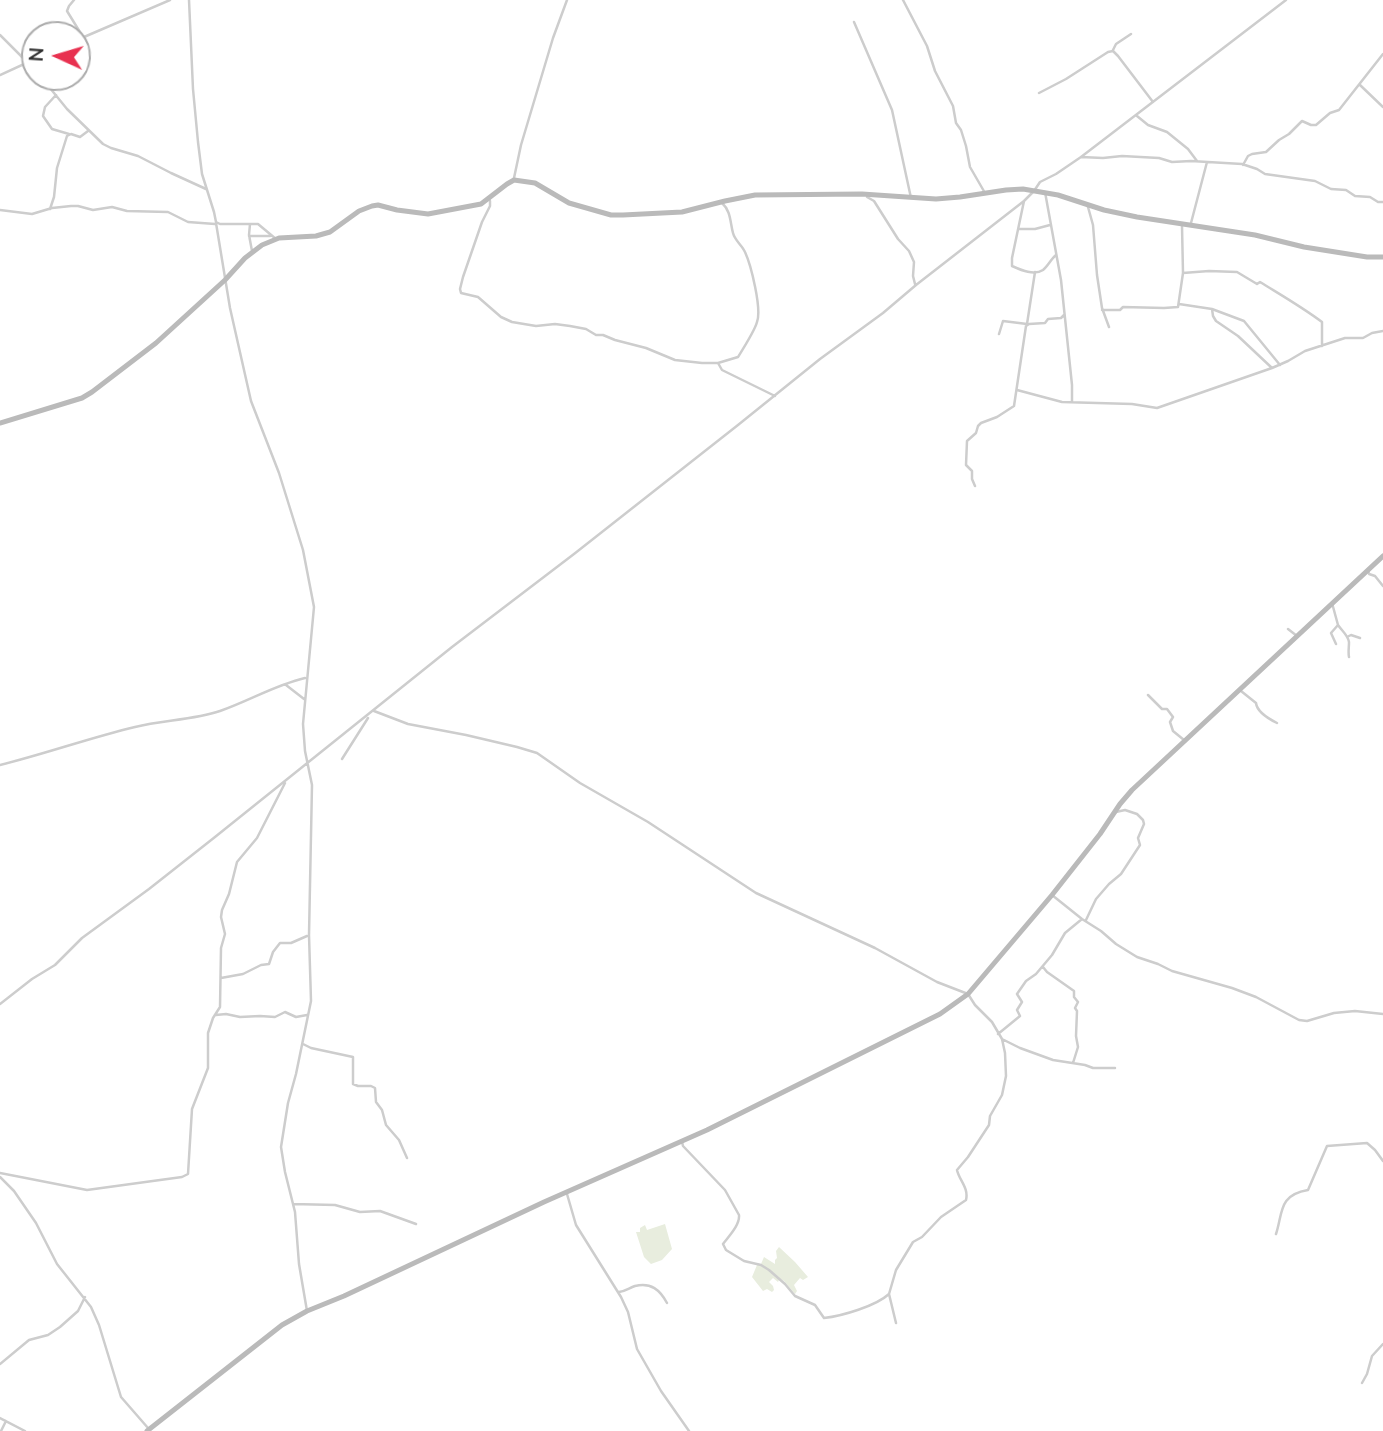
<!DOCTYPE html>
<html>
<head>
<meta charset="utf-8">
<style>
  body { margin:0 }
  #map { position:relative; width:1383px; height:1431px; overflow:hidden; background:#fff; font-family:"Nunito Sans",sans-serif }
  canvas { display:block }
  .north { position:absolute; left:21px; top:21px; width:70px; height:70px; box-sizing:border-box; background:#fff; border:2px solid #acacac; border-radius:50%; rotate:274deg; font-size:19px; font-weight:700; line-height:28px; text-align:center; color:#303030 }
  .north::after { content:''; display:block; margin:auto; width:24px; height:32px; background:#e83150; clip-path:polygon(50% 0,100% 100%,50% 72%,0 100%) }
</style>
</head>
<body>
<div id="map">
<canvas width="1383" height="1431"></canvas>
<div class="north">N</div>
</div>
<script>
const c = document.querySelector('canvas').getContext('2d');
c.lineJoin = 'round';
function fill(path, color) { c.fillStyle = color; c.fill(path, 'evenodd'); }
function stroke(path, color, width, dash) { c.strokeStyle = color; c.lineWidth = width; c.lineCap = dash ? 'butt' : 'round'; c.setLineDash(dash || []); c.stroke(path); }
fill(new Path2D(`
  M665 1224 672 1249 662 1260 651 1264 644 1257 636 1232H640V1228L645 1225 647 1230Z
  M779 1247 795 1262 808 1277 803 1280 800 1278 794 1285 797 1291 795 1294 784 1281 771 1273 779 1280 778 1282 773 1278 769 1282 773 1286 774 1290 772 1292 767 1289 763 1291 752 1277 757 1265 761 1264 764 1257 775 1264V1260L777 1258 776 1251Z`), '#e8edde');
stroke(new Path2D(`
  M74 0 69 6 67 11 83 37
  M189 0 193 89 198 142 202 174 214 212 216 222 220 224H258L276 239
  M903 0 927 46 935 71 953 106 956 123 961 130 966 146 970 167 985 193
  M854 22 892 110 911 198
  M0 35 35 70
  M77 40 170 0
  M1113 50 1116 44 1131 34
  M0 75 35 59
  M41 77 67 109 103 144 111 148 138 156 171 173 206 189
  M1360 85 1383 107
  M1039 93 1066 79 1108 52 1113 51 1118 56 1153 102
  M56 95 45 107 43 116 52 129 69 134
  M1137 116 1148 125 1167 132 1188 149 1197 161
  M1081 157 1103 158 1122 156 1159 158 1172 162 1191 161 1242 164 1257 169 1265 174 1315 181 1331 189 1346 190 1355 196 1370 197 1378 202H1383
  M1243 165 1248 156 1252 154 1266 152 1279 140 1289 134 1302 121 1311 125H1316L1330 113 1339 110 1383 54
  M514 178 521 145 553 38 567 0
  M1045 192 1061 280 1072 385V402
  M867 197 874 201 898 239 909 251 914 262 913 276 915 284
  M489 199 490 201V206L482 222 463 277 460 289 461 293 478 297 501 317 512 322 536 326 555 324 570 326 586 329 596 335H603L615 340 646 348 675 360 702 363H718L722 370 775 396
  M1024 201 1012 258V266C1021 270 1034 276 1043 270 1048 266 1051 259 1056 255
  M1088 207 1093 225 1097 275 1102 308 1109 327
  M50 209 54 197 57 168 67 136 71 134 80 137 88 131
  M0 210 32 214 52 208 71 206H78L93 210 112 207 127 211 168 212 188 222 215 224
  M216 223 230 308 251 401 279 473 303 550 314 607 303 724 305 751 312 785 309 935 311 1001 296 1074 288 1103 281 1147 285 1172 295 1212 299 1264 307 1311
  M1191 223 1207 162
  M250 224 249 235 252 251
  M1018 229H1035L1050 225
  M249 236H270
  M1183 273 1209 271 1237 272 1257 284 1260 282C1281 295 1302 307 1322 322V346
  M1179 304 1212 309 1244 321 1280 365
  M1212 309 1213 316 1216 321 1238 336 1272 368
  M1102 310H1120L1123 307 1164 308 1178 307 1183 273 1182 226
  M999 334 1003 321 1027 324 1035 272
  M718 363 738 357C743 349 755 330 757 322 762 309 751 265 745 252 742 245 735 241 733 233 730 222 731 211 722 203
  M1017 390 1062 402 1132 404 1157 408 1272 368 1288 361 1305 351 1345 338H1363L1372 333 1383 331
  M975 486 972 479V471L966 465 967 441 976 433 978 426 981 423 997 417 1014 406 1026 326 1029 324 1045 323 1048 319 1061 318 1064 315
  M1368 570 1369 574 1375 576 1383 586
  M1332 603 1338 625 1331 633 1336 644
  M1338 625C1342 631 1348 635 1349 642 1349 648 1348 652 1349 657
  M1288 629 1297 636
  M1347 637 1351 635 1360 638
  M286 685 304 699
  M1241 691 1256 703C1257 712 1269 719 1277 723
  M1148 695 1162 709H1167L1173 717 1170 722 1173 731 1184 740
  M374 711 408 724 466 735 517 747 537 753 580 783 648 822 756 893 875 948 937 982 968 994 975 1005 992 1022 1002 1039 1005 1053 1006 1076 1002 1095 990 1116 989 1125 968 1157 957 1170C959 1180 969 1188 966 1200L941 1217 922 1237 913 1242 896 1270 889 1294 896 1323
  M342 759 368 718
  M0 765C45 754 89 738 135 727 163 720 193 720 220 711 249 701 275 685 305 678
  M1052 895 1082 919 1101 931 1116 944 1137 957 1158 964 1172 971 1232 988 1256 997 1299 1020 1307 1021 1334 1013 1355 1011 1383 1014
  M1086 920 1096 899 1109 884 1121 874 1140 845 1138 838 1144 824 1143 820 1137 814 1125 810 1116 812
  M1043 967 1047 972 1074 991V997L1078 1002 1075 1008 1077 1011 1076 1036 1078 1047 1073 1063
  M221 978 243 974 261 965 269 964 273 952 280 943H291L307 936
  M0 1004 32 979 55 965 82 938 149 889 215 837 452 647 574 554 738 425 820 359 883 313 916 285 1024 201 1034 191 1040 182 1056 174 1081 157 1286 0
  M216 1015 226 1014 240 1017 260 1016 275 1017 285 1012 296 1017 307 1015
  M998 1034 1020 1016 1017 1010 1022 1002 1017 994 1026 981 1036 974 1052 955 1065 933 1082 919
  M1002 1039 1020 1048 1053 1060 1085 1065 1093 1068H1115
  M303 1044 311 1048 353 1057V1084L358 1086H371L375 1088 376 1102 382 1110 386 1125 399 1140 407 1158
  M682 1142 683 1146 725 1190 739 1215C740 1225 729 1236 723 1244L726 1250 744 1261 761 1265 769 1270 785 1284 795 1296 815 1305 824 1318C842 1316 876 1306 889 1294
  M0 1173 87 1190 182 1177 188 1174 192 1109 208 1068V1033L213 1018 220 1007 221 948 225 934 221 917 222 910 229 894 237 862 257 838 285 783
  M0 1177 14 1191 36 1223 57 1264 91 1307 99 1325 121 1397 148 1428
  M567 1194 576 1225 621 1297 628 1312 637 1349 661 1391 689 1431
  M293 1204 335 1205 360 1212 380 1211 416 1224
  M1276 1234C1283 1213 1278 1195 1308 1190L1327 1146 1367 1143 1375 1150 1383 1161
  M619 1292C626 1291 629 1288 635 1286 651 1282 660 1290 667 1303
  M0 1364 29 1340 48 1335 60 1327 78 1311 85 1297
  M1362 1383 1367 1374 1372 1356 1383 1344
  M0 1418 25 1431
  M1 1431 6 1421`), '#cdcdcd', 2.5);
stroke(new Path2D(`
  M0 423 82 398 92 392 156 343 225 280 245 258 262 245 279 238 316 236 330 232 359 211 372 206 378 205 397 210 428 214 481 204 507 184 514 180 535 183 569 203 611 215H623L682 212 725 201 755 195 862 194 936 199 960 197 1006 190 1023 189 1058 195 1104 210 1137 217 1255 235 1304 247 1367 257H1383
  M147 1431 282 1325 307 1311 344 1296 544 1202 707 1130 940 1014 968 994 1052 895 1100 834 1120 804 1132 790 1383 556`), '#bababa', 5);
</script>
</body>
</html>
